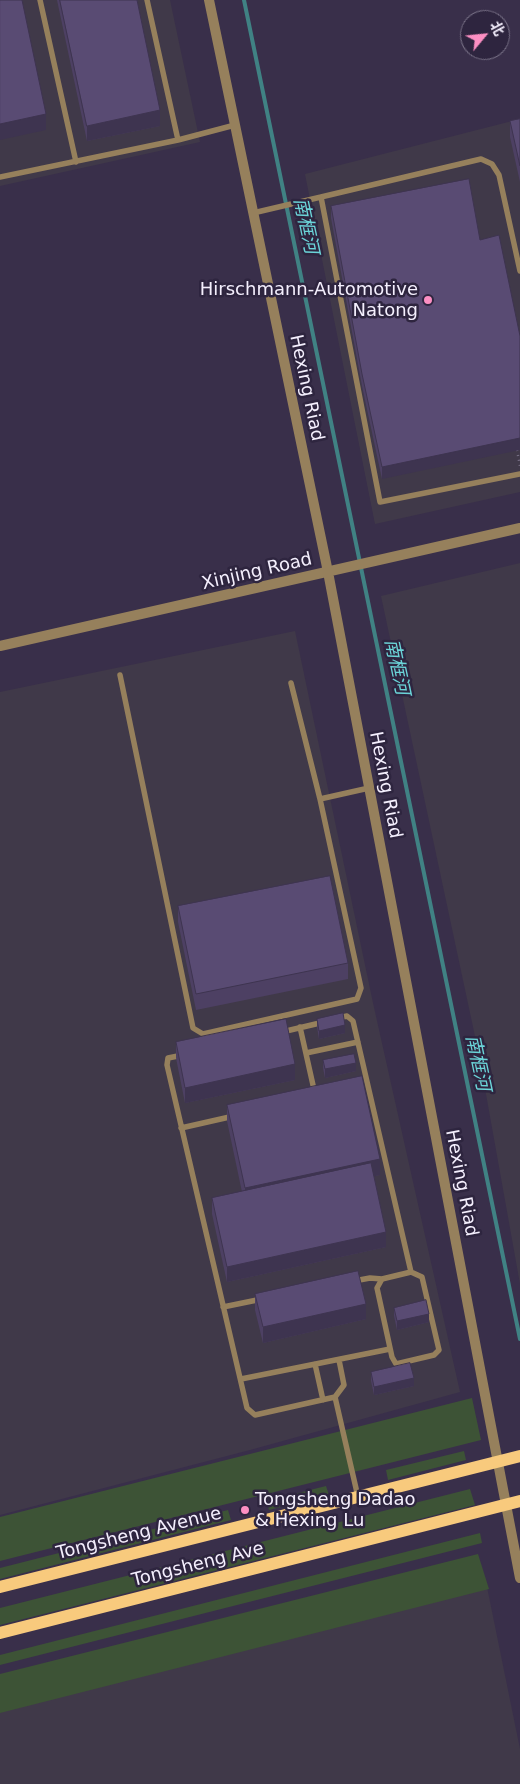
<!DOCTYPE html>
<html>
<head>
<meta charset="utf-8">
<style>
  body { margin:0 }
  #map { position:relative; width:520px; height:1784px; overflow:hidden; background:#392f4a; font-family:"DejaVu Sans","Noto Sans SC",sans-serif }
  canvas { display:block }
  .north { position:absolute; left:460px; top:10px; width:50px; height:50px; box-sizing:border-box; background:#2e253f; border:1px solid #7d768b; border-radius:50%; rotate:62deg; font-size:14px; font-weight:700; line-height:20px; text-align:center; color:#f4effd }
  .north::after { content:''; display:block; margin:auto; width:18px; height:22px; background:#fc8fc3; clip-path:polygon(50% 0,100% 100%,50% 72%,0 100%) }
</style>
</head>
<body>
<div id="map">
<canvas width="520" height="1784"></canvas>
<div class="north">北</div>
</div>
<script>
const c = document.querySelector('canvas').getContext('2d');
c.lineJoin = 'round';
function fill(path, color) { c.fillStyle = color; c.fill(path, 'evenodd'); }
function stroke(path, color, width, dash) { c.strokeStyle = color; c.lineWidth = width; c.lineCap = dash ? 'butt' : 'round'; c.setLineDash(dash || []); c.stroke(path); }
function drawText(font, color, halo, rows, align = 'center') {
  c.font = font + ' "DejaVu Sans","Noto Sans SC",sans-serif'; c.lineWidth = 5; c.setLineDash([]); c.textBaseline = 'middle'; c.strokeStyle = halo; c.fillStyle = color; for (const [text, x, y, turn = 0] of rows) {
    c.save(); c.translate(x, y); c.rotate((+turn || 0) * Math.PI / 180); c.textAlign = isNaN(turn) ? turn : align; if (halo) c.strokeText(text, 0, 0); c.fillText(text, 0, 0); c.restore();
  }
}
fill(new Path2D(`
  M0 0H170L200 142 0 186Z
  M520 119V492L375 524 305 174Z
  M520 563V1284L479 1055 381 596Z
  M295 631 373 1003 460 1392 250 1450 0 1515V692Z
  M487 1587 520 1749V1784H0V1706Z`), '#403949');
fill(new Path2D(`
  M472 1398 481 1440 0 1561V1517Z
  M464 1451 466 1460 388 1480 386 1470Z
  M326 1486 329 1495 269 1510 266 1501Z
  M470 1489 475 1505 0 1625V1608Z
  M228 1510 231 1520 0 1579V1568Z
  M480 1533 482 1543 0 1665V1655Z
  M478 1554 489 1589 0 1713V1674Z`), '#3d5336');
stroke(new Path2D(`
  M244 0 520 1339`), '#408284', 4);
stroke(new Path2D(`
  M517 450 520 466`), '#787086', 2.5, [1, 4]);
stroke(new Path2D(`
  M40 0 76 162
  M147 0 178 140
  M0 177 178 140 235 125
  M253 213 321 197
  M520 271 499 175 492 164 481 159 321 197 380 502 520 474
  M120 675 193 1028 203 1034 357 999 361 988 320 799 291 683
  M320 799 369 788
  M338 1018 347 1016 353 1021 411 1272 422 1277 439 1350 434 1355 396 1364 392 1357 377 1288 382 1279 411 1272
  M300 1027 315 1094
  M282 1032 324 1022
  M306 1053 358 1042
  M183 1055 168 1058 167 1065 247 1408 255 1415 335 1397 358 1497
  M181 1128 234 1116
  M354 1281 370 1278 382 1279
  M223 1307 262 1299
  M315 1364 323 1400
  M241 1379 390 1349
  M335 1397 344 1385 339 1360`), '#96805c', 5.5);
stroke(new Path2D(`
  M209 0 328 572 520 1578
  M0 646 520 528`), '#96805c', 10);
stroke(new Path2D(`
  M0 1587 520 1456
  M0 1633 520 1501`), '#f8ca7d', 12);
fill(new Path2D(`
  M57 0H137L160 126 87 141Z
  M520 119V182L510 137V121Z
  M331 206 480 240 382 479 362 386 331 218Z
  M178 906 348 963V979L196 1010 178 922Z
  M317 1019 345 1033 319 1039 317 1027Z
  M176 1042 295 1080 185 1103 176 1058Z
  M323 1060 356 1071 325 1078 323 1068Z
  M227 1105 380 1175 374 1176 386 1247 227 1282 212 1214V1198L242 1192 227 1121Z
  M255 1294 366 1319 263 1343 255 1310Z
  M394 1308 429 1322 397 1330 394 1316Z
  M371 1372 414 1386 374 1395 371 1381Z`), '#4d4063');
fill(new Path2D(`
  M160 110V126L87 141V126Z
  M46 114V130L0 140V124Z
  M520 438V450L382 479V467Z
  M345 1025V1033L319 1039V1031Z
  M356 1063V1071L325 1078V1069Z
  M295 1064V1080L185 1103V1088Z
  M380 1159V1175L245 1204V1188Z
  M386 1232V1247L227 1282V1267Z
  M366 1304V1319L263 1343V1327Z
  M429 1314V1322L397 1330V1321Z
  M414 1378V1386L374 1395V1387Z`), '#3e3450');
const building = new Path2D(`
  M0 0H22L46 114 0 124Z
  M60 0H137L160 110 87 126Z
  M520 119V166L510 121Z
  M469 179 480 240 499 235 520 336V438L382 467 362 374 331 206Z
  M330 876 348 963 196 994 178 906Z
  M343 1013 345 1025 319 1031 317 1019Z
  M286 1019 295 1064 185 1088 176 1042Z
  M354 1054 356 1063 325 1069 323 1060Z
  M362 1076 380 1159 245 1188 227 1105Z
  M371 1163 386 1232 227 1267 212 1198Z
  M358 1271 366 1304 263 1327 255 1294Z
  M426 1300 429 1314 397 1321 394 1308Z
  M410 1363 414 1378 374 1387 371 1372Z`);
fill(building, '#594b73');
stroke(building, '#3e3450', 1);
for (const [x, y, r, color] of [
  [428,300,5,"#fc8fc3"],
  [245,1510,5,"#fc8fc3"]
]) { const dot = new Path2D(); dot.arc(x, y, r, 0, 2 * Math.PI); c.fillStyle = color; c.fill(dot); stroke(dot, '#2e253f', 2); }
drawText('18px', '#f4effd', '#2e253f', [
  ["Hirschmann-Automotive",418,290],
  ["Natong",418,311],
  ["Tongsheng Dadao",255,1500,"left"],
  ["& Hexing Lu",255,1521,"left"]
], 'right');
drawText('18px', '#f4effd', '#2e253f', [
  ["Hexing Riad",306,388,78],
  ["Xinjing Road",257,572,-13],
  ["Hexing Riad",385,785,79],
  ["Hexing Riad",461,1183,79],
  ["Tongsheng Avenue",139,1534,-14],
  ["Tongsheng Ave",198,1565,-14]
]);
drawText('italic 19px', '#6bd4d8', '#2e253f', [
  ["南框河",305,226,78],
  ["南框河",396,667,78],
  ["南框河",477,1063,78]
]);
</script>
</body>
</html>
